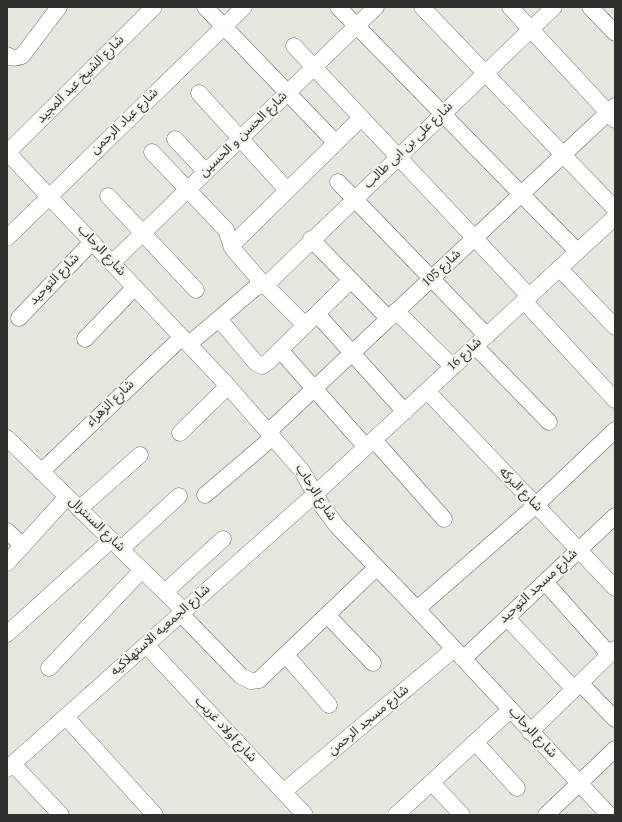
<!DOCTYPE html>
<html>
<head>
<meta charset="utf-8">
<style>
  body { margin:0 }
  #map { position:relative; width:622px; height:822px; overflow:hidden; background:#e6e6df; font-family:Spectral,serif }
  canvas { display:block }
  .frame { position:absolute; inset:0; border:8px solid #30302d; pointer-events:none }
</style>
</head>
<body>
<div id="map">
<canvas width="622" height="822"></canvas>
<div class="frame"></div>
</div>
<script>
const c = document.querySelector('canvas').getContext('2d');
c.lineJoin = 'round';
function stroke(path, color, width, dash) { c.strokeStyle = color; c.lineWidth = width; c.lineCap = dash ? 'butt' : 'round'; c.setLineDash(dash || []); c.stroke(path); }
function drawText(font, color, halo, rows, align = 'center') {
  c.font = font + ' Spectral,"Noto Sans Arabic",serif'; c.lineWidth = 4; c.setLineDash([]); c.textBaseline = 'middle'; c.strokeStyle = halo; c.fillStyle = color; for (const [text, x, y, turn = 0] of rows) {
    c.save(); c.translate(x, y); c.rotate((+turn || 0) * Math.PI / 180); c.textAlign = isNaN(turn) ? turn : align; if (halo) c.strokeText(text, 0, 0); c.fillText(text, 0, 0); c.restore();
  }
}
const minor = new Path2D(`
  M205 7 336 143
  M338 7 577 251
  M422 7 615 209
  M510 7 615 120
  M590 7 615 33
  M294 46 529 296
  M7 55C12 59 16 58 22 56L59 7
  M199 93 287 190
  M175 139 206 172
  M7 152 228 386 302 471 322 506 337 526 417 609 609 815
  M8 152 154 7
  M152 152 226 230 233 249 265 286 554 7
  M338 182 487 336
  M108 196 196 290
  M7 238 244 7
  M311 239 389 319
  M231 246 361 118
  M112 263 376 7
  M559 268 615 327
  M524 301 615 400
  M396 311 453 367
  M317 314 405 412
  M19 318 92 242
  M219 319 256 363 262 366 268 362 351 280
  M85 339 135 287
  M189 344 255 288 261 285 268 288 305 325
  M475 346 549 422
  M280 350 366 447
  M427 391 615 588
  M268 432 615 106
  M180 433 228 386
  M7 438 184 611
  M374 440 444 519
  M41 472 182 337
  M205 495 273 437
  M79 509 140 455
  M7 531 23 546
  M121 549 179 496
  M7 563 67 497
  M545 582 609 654
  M165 592 223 539
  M417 609 535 506 615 430
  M181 614 241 676 251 681 259 680 376 568
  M327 615 373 663
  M507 618 574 689
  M7 634 111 540
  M146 645 305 815
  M286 655 329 705
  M463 659 615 516
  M49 668 142 570
  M580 683 615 719
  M66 717 155 815
  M530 732 615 649
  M475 742 517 788
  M13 764 61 815
  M7 769 315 494 615 217
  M432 783 462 815
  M283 792 454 649
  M396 815 510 710
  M546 815 615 749`);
stroke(minor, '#6a6a64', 17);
stroke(minor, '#fff', 16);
drawText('13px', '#30302d', '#f3f4ec', [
  ["شارع الشيخ عبد المجيد",81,80,-45],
  ["شارع عباد الرحمن",125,122,-44],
  ["شارع الحسن و الحسين",244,135,-44],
  ["شارع على بن ابى طالب",409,146,-44],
  ["شارع الرحاب",101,251,47],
  ["شارع 105",442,269,-43],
  ["شارع التوحيد",55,280,-46],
  ["شارع 16",465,355,-43],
  ["شارع الزهراء",111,404,-44],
  ["شارع البركه",520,490,46],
  ["شارع الرحاب",315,493,57],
  ["شارع السنترال",96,525,44],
  ["شارع مسجد التوحيد",539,587,-43],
  ["شارع الجمعيه الاستهلاكيه",161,631,-42],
  ["شارع مسجد الرحمن",369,721,-40],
  ["شارع اولاد غريب",225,730,47],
  ["شارع الرحاب",532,733,47]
]);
</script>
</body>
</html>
